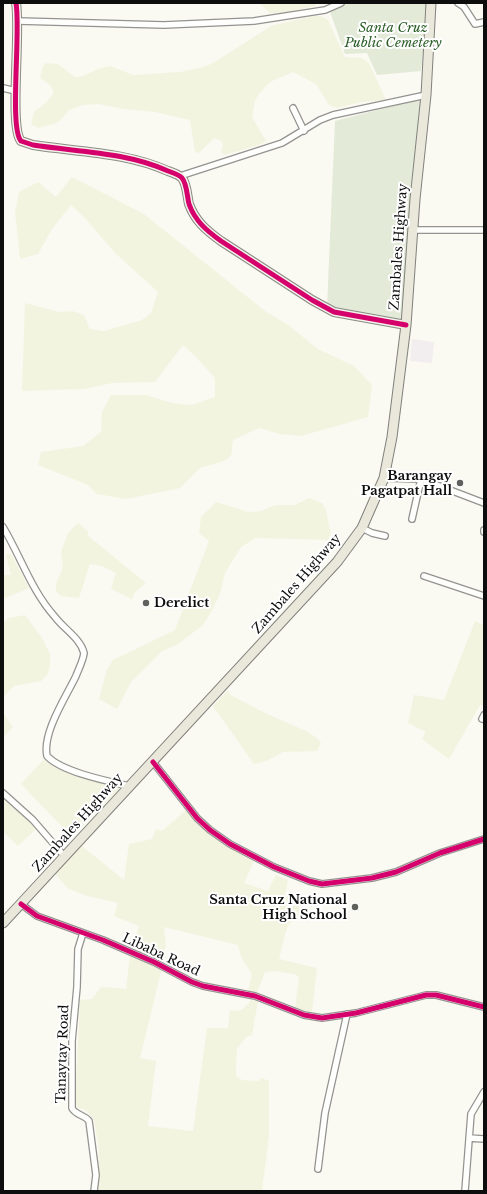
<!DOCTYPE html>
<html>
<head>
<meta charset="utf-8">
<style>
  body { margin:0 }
  #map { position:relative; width:487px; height:1194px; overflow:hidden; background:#faf9f2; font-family:"Libre Baskerville",serif }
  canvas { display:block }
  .frame { position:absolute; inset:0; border:4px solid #0d0d0d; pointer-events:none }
</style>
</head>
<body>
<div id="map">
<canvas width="487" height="1194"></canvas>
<div class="frame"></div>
</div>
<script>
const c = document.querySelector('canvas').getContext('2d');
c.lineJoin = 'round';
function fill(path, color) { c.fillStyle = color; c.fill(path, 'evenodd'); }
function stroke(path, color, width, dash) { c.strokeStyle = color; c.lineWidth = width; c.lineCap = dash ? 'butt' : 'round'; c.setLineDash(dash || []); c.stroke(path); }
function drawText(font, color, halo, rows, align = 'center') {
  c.font = font + ' "Libre Baskerville",serif'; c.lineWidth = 4; c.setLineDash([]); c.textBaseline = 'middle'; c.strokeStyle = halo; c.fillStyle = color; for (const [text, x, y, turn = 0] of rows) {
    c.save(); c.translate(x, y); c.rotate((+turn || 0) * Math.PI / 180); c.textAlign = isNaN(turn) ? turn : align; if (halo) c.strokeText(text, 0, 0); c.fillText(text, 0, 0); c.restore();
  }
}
fill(new Path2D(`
  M412 339 434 342 432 363 410 361Z`), '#f2edee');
fill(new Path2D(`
  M259 3H315V6L279 14 270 13Z
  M313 16H321L328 20 345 57 362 58 369 63 386 100 361 102 337 108 329 105 316 84 293 72 270 82 259 94 255 101 252 117 266 141 259 145 224 155 221 152 223 144 221 141 214 138 199 153 195 152 190 120 155 112 123 109 99 104 83 105 69 110 61 120 54 124 38 128 31 124 34 112 47 102 54 92 50 85 40 78 43 66 46 63 58 64 75 77 83 76 98 69 110 66 133 75 180 72 204 67 215 62 271 26Z
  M72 177 144 214 265 311 288 325 318 349 354 366 372 385 368 417 301 436 280 434 259 428 233 440 231 456 224 461 200 468 180 488 126 499 97 494 88 485 38 465 41 452 83 446 101 432 102 412 111 395H146L172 403 192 405 215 397V378L195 356 183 345 155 382 112 383 85 389 22 391 25 303 59 312 72 311 84 315 90 329 104 331 142 320 151 313 158 292 115 253 85 218 71 205 52 229 38 254 20 259 15 212 19 192 38 182 56 197Z
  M309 498 322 503 326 511 331 534 328 540 256 538 241 547 225 573 220 594 210 614 202 626 178 644 161 652 131 682 117 709 99 699 107 669 113 660 175 630 209 541 199 533 201 517 216 502 248 512 261 511 276 505H295Z
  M78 523 89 532 87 535 146 583 135 592 132 599 111 589 116 573 102 566 90 564 79 598 61 596 56 591V584L63 567 61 552 68 533Z
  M11 554 29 588 3 599V575H11L6 555Z
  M25 615 42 638 50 654V665L48 674 41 681 14 686 4 696 3 701V623L9 618Z
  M475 621 484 625V705H480L449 759 422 739 426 732 408 723 414 695 444 700Z
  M228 690 229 694 265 713 306 731 317 738 321 743 317 751 283 752 266 761 254 764 213 706Z
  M3 709 4 714 13 727 3 738Z
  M45 758 64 769 122 786 72 837 21 784Z
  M3 796 38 827 18 846 3 832Z
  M187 809 214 836 229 847 255 859 244 883 268 891 276 875 288 880 285 895 301 899 298 918 290 923 286 931 279 959 317 968 312 1012 295 1008 299 977 294 974 274 971 265 972 257 993 248 991 252 974 241 957 238 945 164 927 166 947 158 960 132 950 139 926 114 916 118 903 87 896 67 888 54 872 59 865 82 846 124 880 129 844 152 839 156 829 162 831Z
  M130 955 162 968 140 1058 156 1061 148 1126 193 1131 207 1028H228L230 1010 238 1011 243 1009 251 1000 258 1001 252 1035 246 1037 237 1049 236 1064V1076L242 1080 258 1081 262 1078 269 1081V1136L262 1191H97L99 1149 94 1120 87 1111 77 1107 75 1102 80 1000 92 999 101 987 126 989Z`), '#f3f4e0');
fill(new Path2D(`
  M333 3H428L421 71 377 75 367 53 345 54 328 6Z
  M420 99 401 320 327 307 335 121Z`), '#e3ead8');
const street = new Path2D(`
  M458 3 464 7 475 24 484 22
  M18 21 164 25 254 21 325 10 341 3
  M3 88 16 91
  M293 108 304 131
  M180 176 282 143 320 120 333 115 426 95
  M413 230H484
  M384 478 421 479 484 503
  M412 519 421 479
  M3 527C21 557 31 590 55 617 64 629 80 638 84 653 83 661 79 668 76 676 66 697 42 733 47 756 62 772 107 781 129 786
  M362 528 372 533 385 536
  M484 530V532
  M424 576 484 596
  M482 719 484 715
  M153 762 197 818 210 830 230 844 274 867 309 881 322 884 372 878 396 872 440 853 484 839
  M3 793 33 820 65 857
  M21 904 37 916 103 940 154 962 192 982 203 986 255 996 304 1015 322 1018 356 1013 426 995H436L484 1007
  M83 933 78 949 77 987 72 1041V1108C75 1115 85 1115 89 1121L96 1175 94 1191
  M469 1138 484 1139
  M318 1169 325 1113 347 1014
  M465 1191 471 1114 484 1092`);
const secondary = new Path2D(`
  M16 3C21 30 9 128 21 141L33 145C78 152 126 152 168 171 173 173 178 174 182 178 187 184 187 196 189 204 195 221 207 231 221 241L312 300 334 312 406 325`);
const primary = new Path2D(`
  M3 923 337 562 362 528 384 478 392 437 406 325 415 199 426 95 431 3`);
stroke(street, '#949390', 8);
stroke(secondary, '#8a8a87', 10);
stroke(primary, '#81817d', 11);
stroke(street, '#fefefd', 5.5);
stroke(secondary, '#f3f3ea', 8);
stroke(primary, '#eae8db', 9);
stroke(new Path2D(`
  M16 3C21 30 9 128 21 141L33 145C78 152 126 152 168 171 173 173 178 174 182 178 187 184 187 196 189 204 195 221 207 231 221 241L312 300 334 312 406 325
  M153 762 197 818 210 830 230 844 274 867 309 881 322 884 372 878 396 872 440 853 484 839
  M21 904 37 916 103 940 154 962 192 982 203 986 255 996 304 1015 322 1018 356 1013 426 995H436L484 1007`), '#d6006c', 5);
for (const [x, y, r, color] of [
  [460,483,4,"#60605d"],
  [146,603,4,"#60605d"],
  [355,907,4,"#60605d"]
]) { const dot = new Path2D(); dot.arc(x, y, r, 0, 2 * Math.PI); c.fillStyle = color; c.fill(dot); stroke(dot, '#fff', 1.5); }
drawText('italic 13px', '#295d25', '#fff', [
  ["Santa Cruz",393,28],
  ["Public Cemetery",393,43]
]);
drawText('13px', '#0d0d0d', '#fff', [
  ["Zambales Highway",399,247,-86],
  ["Zambales Highway",297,584,-49],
  ["Zambales Highway",78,823,-48],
  ["Libaba Road",161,955,25],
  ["Tanaytay Road",63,1054,-88]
]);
drawText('bold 13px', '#0d0d0d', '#fff', [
  ["Barangay",452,476],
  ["Pagatpat Hall",452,491],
  ["Derelict",154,603,"left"],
  ["Santa Cruz National",347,900],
  ["High School",347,915]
], 'right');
</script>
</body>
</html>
